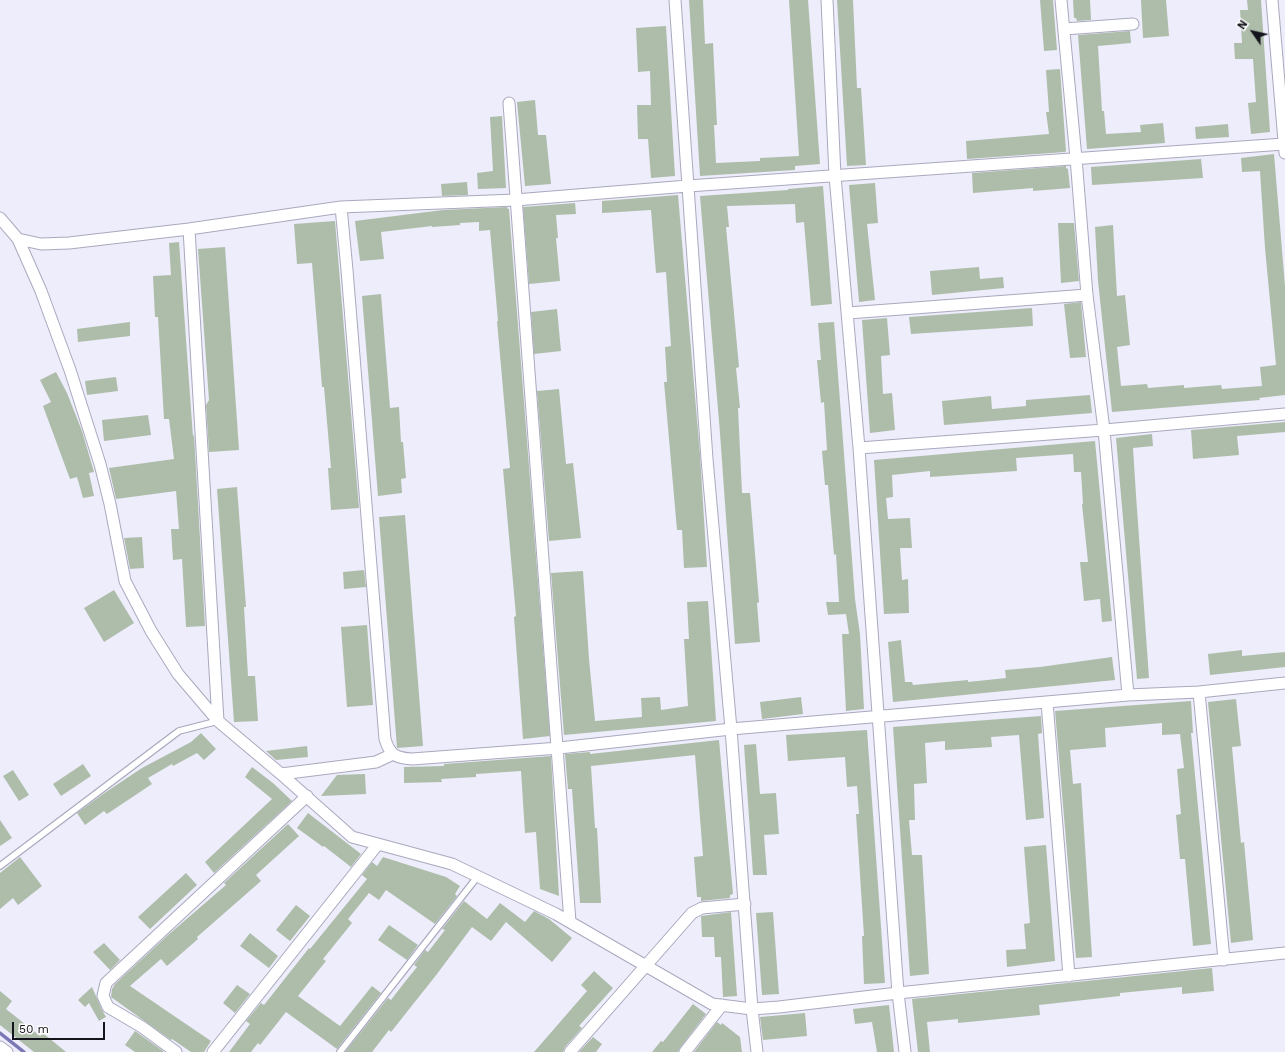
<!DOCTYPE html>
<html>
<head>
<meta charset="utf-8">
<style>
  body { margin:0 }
  #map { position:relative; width:1285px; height:1052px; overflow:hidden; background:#ededfb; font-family:"Work Sans",sans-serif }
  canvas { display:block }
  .north { position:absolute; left:1233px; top:12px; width:40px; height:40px; -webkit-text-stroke:3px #fcfcfc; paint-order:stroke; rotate:304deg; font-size:11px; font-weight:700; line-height:16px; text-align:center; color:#14141c }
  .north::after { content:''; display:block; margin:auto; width:14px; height:18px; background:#14141c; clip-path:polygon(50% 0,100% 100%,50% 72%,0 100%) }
  .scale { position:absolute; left:12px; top:1022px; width:93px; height:18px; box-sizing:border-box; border:2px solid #14141c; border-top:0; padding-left:5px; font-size:12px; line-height:14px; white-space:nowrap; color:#14141c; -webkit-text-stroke:3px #fcfcfc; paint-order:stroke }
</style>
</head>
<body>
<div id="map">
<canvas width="1285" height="1052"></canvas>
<div class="north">N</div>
<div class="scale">50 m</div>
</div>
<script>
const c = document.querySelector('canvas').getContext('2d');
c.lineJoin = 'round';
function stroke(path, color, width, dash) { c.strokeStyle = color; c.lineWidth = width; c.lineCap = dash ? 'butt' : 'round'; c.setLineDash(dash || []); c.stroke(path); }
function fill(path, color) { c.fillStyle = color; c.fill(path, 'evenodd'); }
stroke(new Path2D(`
  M0 1033 24 1052`), '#7a77b5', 3.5);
fill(new Path2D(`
  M689 0H703L705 44 713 43 717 125H714L716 163 760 161V158L799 156 789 0H808L820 164 795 166V170L700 176Z
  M837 0H853L857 88H861L866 165 847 166Z
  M1040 0H1053L1057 50 1044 51Z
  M1073 0H1090L1091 20 1077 21 1076 18H1074Z
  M1141 0H1166L1169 36 1143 38Z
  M1247 0H1261L1270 132 1251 134 1248 103 1256 102 1253 59H1235L1234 43H1242L1240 10H1248Z
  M666 26 675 176 651 178 648 139H638L637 105H651L650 71 638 72 636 28Z
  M1130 31 1131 43 1098 46 1102 111H1104L1106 134 1141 132 1140 125 1163 123 1165 143 1087 149 1078 35Z
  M1060 69 1066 151 1065 152 967 159 966 141 1049 134 1046 112H1049L1046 70Z
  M535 100 538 135H546L551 184 525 186 517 102Z
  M502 116 506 188 478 189 477 173 493 171 490 117Z
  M1228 124 1229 137 1196 139 1195 127Z
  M1274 154 1285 286V395L1259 398 1260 400 1112 412 1098 281 1095 227 1113 225 1117 296 1125 295 1130 345 1117 347 1121 386 1147 384 1148 388 1184 385V388L1221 385 1222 389 1262 386 1260 367 1276 365 1265 248 1260 171 1242 172 1241 158Z
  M1201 159 1203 178 1092 185 1091 167Z
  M1066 166V168L1068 169 1070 188 1033 191V188L973 193 972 173Z
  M467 182 468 195 442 196 441 184Z
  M875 183 878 223 867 224 875 300 859 302 849 185Z
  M823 186 832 304 811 306 804 222 796 223 795 204 727 206 729 227H726L739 367 736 368 740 408H738L742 493H750L759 602 757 603 760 642 735 644 720 433 700 196 788 190V189Z
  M678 195 700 455 707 567 684 568 682 530H677L664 382H667L665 347 671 346 666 272 656 273 651 210 602 213V201Z
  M575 203 576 214 556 215 558 238H556L560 281 529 284 523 207Z
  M507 207 508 209H509L550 736 523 739 514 617 516 616 503 469 510 468 497 321H498L490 230 479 231V222L460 223V225L432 227V226L381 232 384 259 360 261 355 221 443 210Z
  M335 221 359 508 331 510 328 468H331L324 387H322L312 263 297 264 294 224Z
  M1058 223H1074L1079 281 1061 283Z
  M179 242 193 437 194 434 205 626 186 627 182 559 173 560 171 529H179L176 491 116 499 109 468 174 459 169 419H164L158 317H155L153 276 171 275 169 243Z
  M225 247 239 450 209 452 206 405 209 400 198 249Z
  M979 267 980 279 1003 277 1004 288 932 295 930 271Z
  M381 294 390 408 399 407 401 442H403L406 478 401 479 402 493 378 496 362 296Z
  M1081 302 1086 357 1070 358 1064 304Z
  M1032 308 1033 326 911 334 909 317Z
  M557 309 561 351 534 354 531 312Z
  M887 318 890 355 881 356 883 394 892 393 895 430 870 433 862 320Z
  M130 322V336L78 342 77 329Z
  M834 322 855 599 860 634 864 709 846 711 842 634H849L846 614 828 615 826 602H839L836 554 834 555 828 485H825L822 451 827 450 824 402 821 403 817 360H821L818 323Z
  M56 372 67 393 82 431 94 472 89 473 94 496 83 498 77 477 70 479 43 406 51 402 40 380Z
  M116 377 118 391 87 395 85 381Z
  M559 389 566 464 573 463 581 538 549 541 537 391Z
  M1090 395 1092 413 944 425 942 401 991 396 992 409 1026 406V400Z
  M148 415 151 435 104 441 102 420Z
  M1285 422V432L1237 436 1239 455 1193 459 1191 430Z
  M1152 434 1153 446 1133 448 1136 495 1149 678 1137 679 1116 438Z
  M1095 441 1112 621 1102 622 1100 599 1084 601 1080 562H1088L1082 504H1083L1081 472H1074L1073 454 1016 458 1017 471 930 477V471L892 475 893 497 886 498 888 519 910 518 912 548H900L902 580 908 579 909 613 884 614 874 460Z
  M237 487 246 607H244L248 676H255L258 721 234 722 217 489Z
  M405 515 423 746 397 748 379 517Z
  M142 537 144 568 130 569 124 538Z
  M364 570 366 587 344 589 343 572Z
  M583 571 589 659 595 721 642 717 641 698 660 697 661 710 688 706 684 639H689L687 602 708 601 716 721 564 735 551 573Z
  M114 590 134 623 104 642 84 608Z
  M367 625 373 705 347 707 341 627Z
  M901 640 905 682H912L913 685 968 680V682L1006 678 1005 670 1040 667 1112 657 1115 680 893 702 888 642Z
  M1242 650V656L1285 652V667L1210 675 1208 654Z
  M801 697 803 714 762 719 760 702Z
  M1236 699 1241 746 1232 747 1241 843 1244 842 1253 940 1231 943 1208 702Z
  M1191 701 1193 733H1191L1211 944 1193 946 1185 859H1180L1176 815 1181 814 1177 769 1184 768 1180 734 1162 735V723L1105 728 1106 747 1070 750 1073 784 1081 783 1092 957 1076 958 1055 711Z
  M1041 716 1042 733 1038 734 1044 818 1026 820 1019 735 991 737 992 747 945 750V741L925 743 927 783 914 784 915 820H909L912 855H922L929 974 910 976 893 727Z
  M867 730 885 983 864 984 862 936H864L856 814H859L857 786 847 787 845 757 788 761 786 735Z
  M201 733 216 749 204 760 197 753 173 766 172 764 148 778 152 784 107 814 104 811 85 825 77 813 103 794 142 768 191 742Z
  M719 740 733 894 730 895V898L701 901V897H697L694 857 703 856 695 755 591 766 595 828H597L601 903H580L572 789H568L565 754 590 752V754Z
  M756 744 760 794 776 793 779 834 764 835 767 875H753L744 745Z
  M307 746 308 757 276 760 266 751Z
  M551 756 559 896 540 889 536 832 525 833 521 771 476 774V777L441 779 442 782 404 783V767L444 766V764Z
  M83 764 91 776 61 796 53 784Z
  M252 767 273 783 292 801 214 873 205 862 272 799 245 777Z
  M13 770 29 795 19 801 3 776Z
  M365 774 366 794 321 796 337 775Z
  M308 813 361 854 351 867 324 846 323 847 297 828Z
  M0 820 12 838 0 846Z
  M288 824 299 836 256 875 261 881 197 937 198 939 167 966 161 959 130 986 211 1041 204 1052H191L172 1039 171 1040 111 997 112 989 115 984 168 935 226 885 224 883Z
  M1046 845 1055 961 1007 967 1006 950 1026 949 1024 924 1030 923 1024 847Z
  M20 857 42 886 18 905 13 898 0 909V873Z
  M383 857 446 877 460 886 455 894 457 896 435 924 386 890 379 900 369 893 348 919 352 923 323 959 326 961 298 996 340 1026 372 986 381 993 337 1049 286 1012 260 1045 258 1043 251 1052H229L250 1024 246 1021 261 1003 264 1005 309 948 310 949 367 879 362 875 372 862 377 866Z
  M186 873 197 885 150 929 138 917Z
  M464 901 487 919 500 903 525 922 534 911 549 919 572 938 552 962 506 922 491 941 472 927 437 974 391 1032 389 1030 372 1052H345L388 998 391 1000 404 983 417 967 414 965 425 950 428 952 445 930 442 929Z
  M296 905 310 916 290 941 276 930Z
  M731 912 737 996 723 997 721 957H715L714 937H702L701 916Z
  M773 912 779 994 762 995 756 913Z
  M389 925 418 945 407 960 378 940Z
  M250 933 278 956 269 968 240 946Z
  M104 943 120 960 110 970 93 952Z
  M1212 968 1214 991 1182 994V987L1120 993V996L1039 1005 1040 1015 958 1023V1019L927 1022 930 1052H918L912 999Z
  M594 971 613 988 579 1026 582 1028 565 1047 563 1052H534L587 991 581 985Z
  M237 985 250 994 235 1013 223 1003Z
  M92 987 102 1010 106 1017 99 1021 89 1003 85 1007 78 1000Z
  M0 991 12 1001 6 1009 40 1036 43 1033 66 1052H34L0 1025Z
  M693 1004 706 1014 680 1048 678 1052H652L661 1041 663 1042Z
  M889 1005 894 1052H877L872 1022 855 1024 853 1009Z
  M805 1013 807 1036 763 1040 760 1017Z
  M717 1022 721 1025 722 1023 740 1037 742 1052H694Z
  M135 1031 163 1051V1052H135L125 1045Z
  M593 1037 602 1044 596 1052H579Z`), '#aebdaa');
const lane = new Path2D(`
  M0 866 179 731 218 721
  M340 1052 478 876`);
const street = new Path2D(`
  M675 0 707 459 731 729 752 1009 757 1052
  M827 0 835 176 859 448 898 993 905 1052
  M1061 0 1076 158 1087 295 1104 430 1128 695
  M1272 0 1285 153
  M1064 29 1133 24
  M509 103C527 376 552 649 570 922
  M1284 144 688 186 515 200 341 207 347 270 385 739C390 756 397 758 412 759L559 748 731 729 1128 695 1199 692 1285 683
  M0 218 18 239 41 291 70 370 100 464 110 504 125 581 151 631 178 674 218 721 281 774 352 837 452 864 556 914 712 1004 752 1009 779 1007 898 993 1285 953
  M189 229 218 721
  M18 239 41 244 69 243 189 229 341 207
  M848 313 1087 295
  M859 448 1104 430 1285 414
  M1199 692 1224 960
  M1047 702 1069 976
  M281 774 376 762 393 754
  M0 1047 7 1052
  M176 1052 142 1027 108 1007 103 996 106 983 307 796
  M213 1052 378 844
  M570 1052 692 913 702 908 745 904
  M685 1052 722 1005`);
stroke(lane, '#a9a9bf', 8);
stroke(street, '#a9a9bf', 13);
stroke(lane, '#fff', 5.5);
stroke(street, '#fff', 11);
</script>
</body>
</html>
